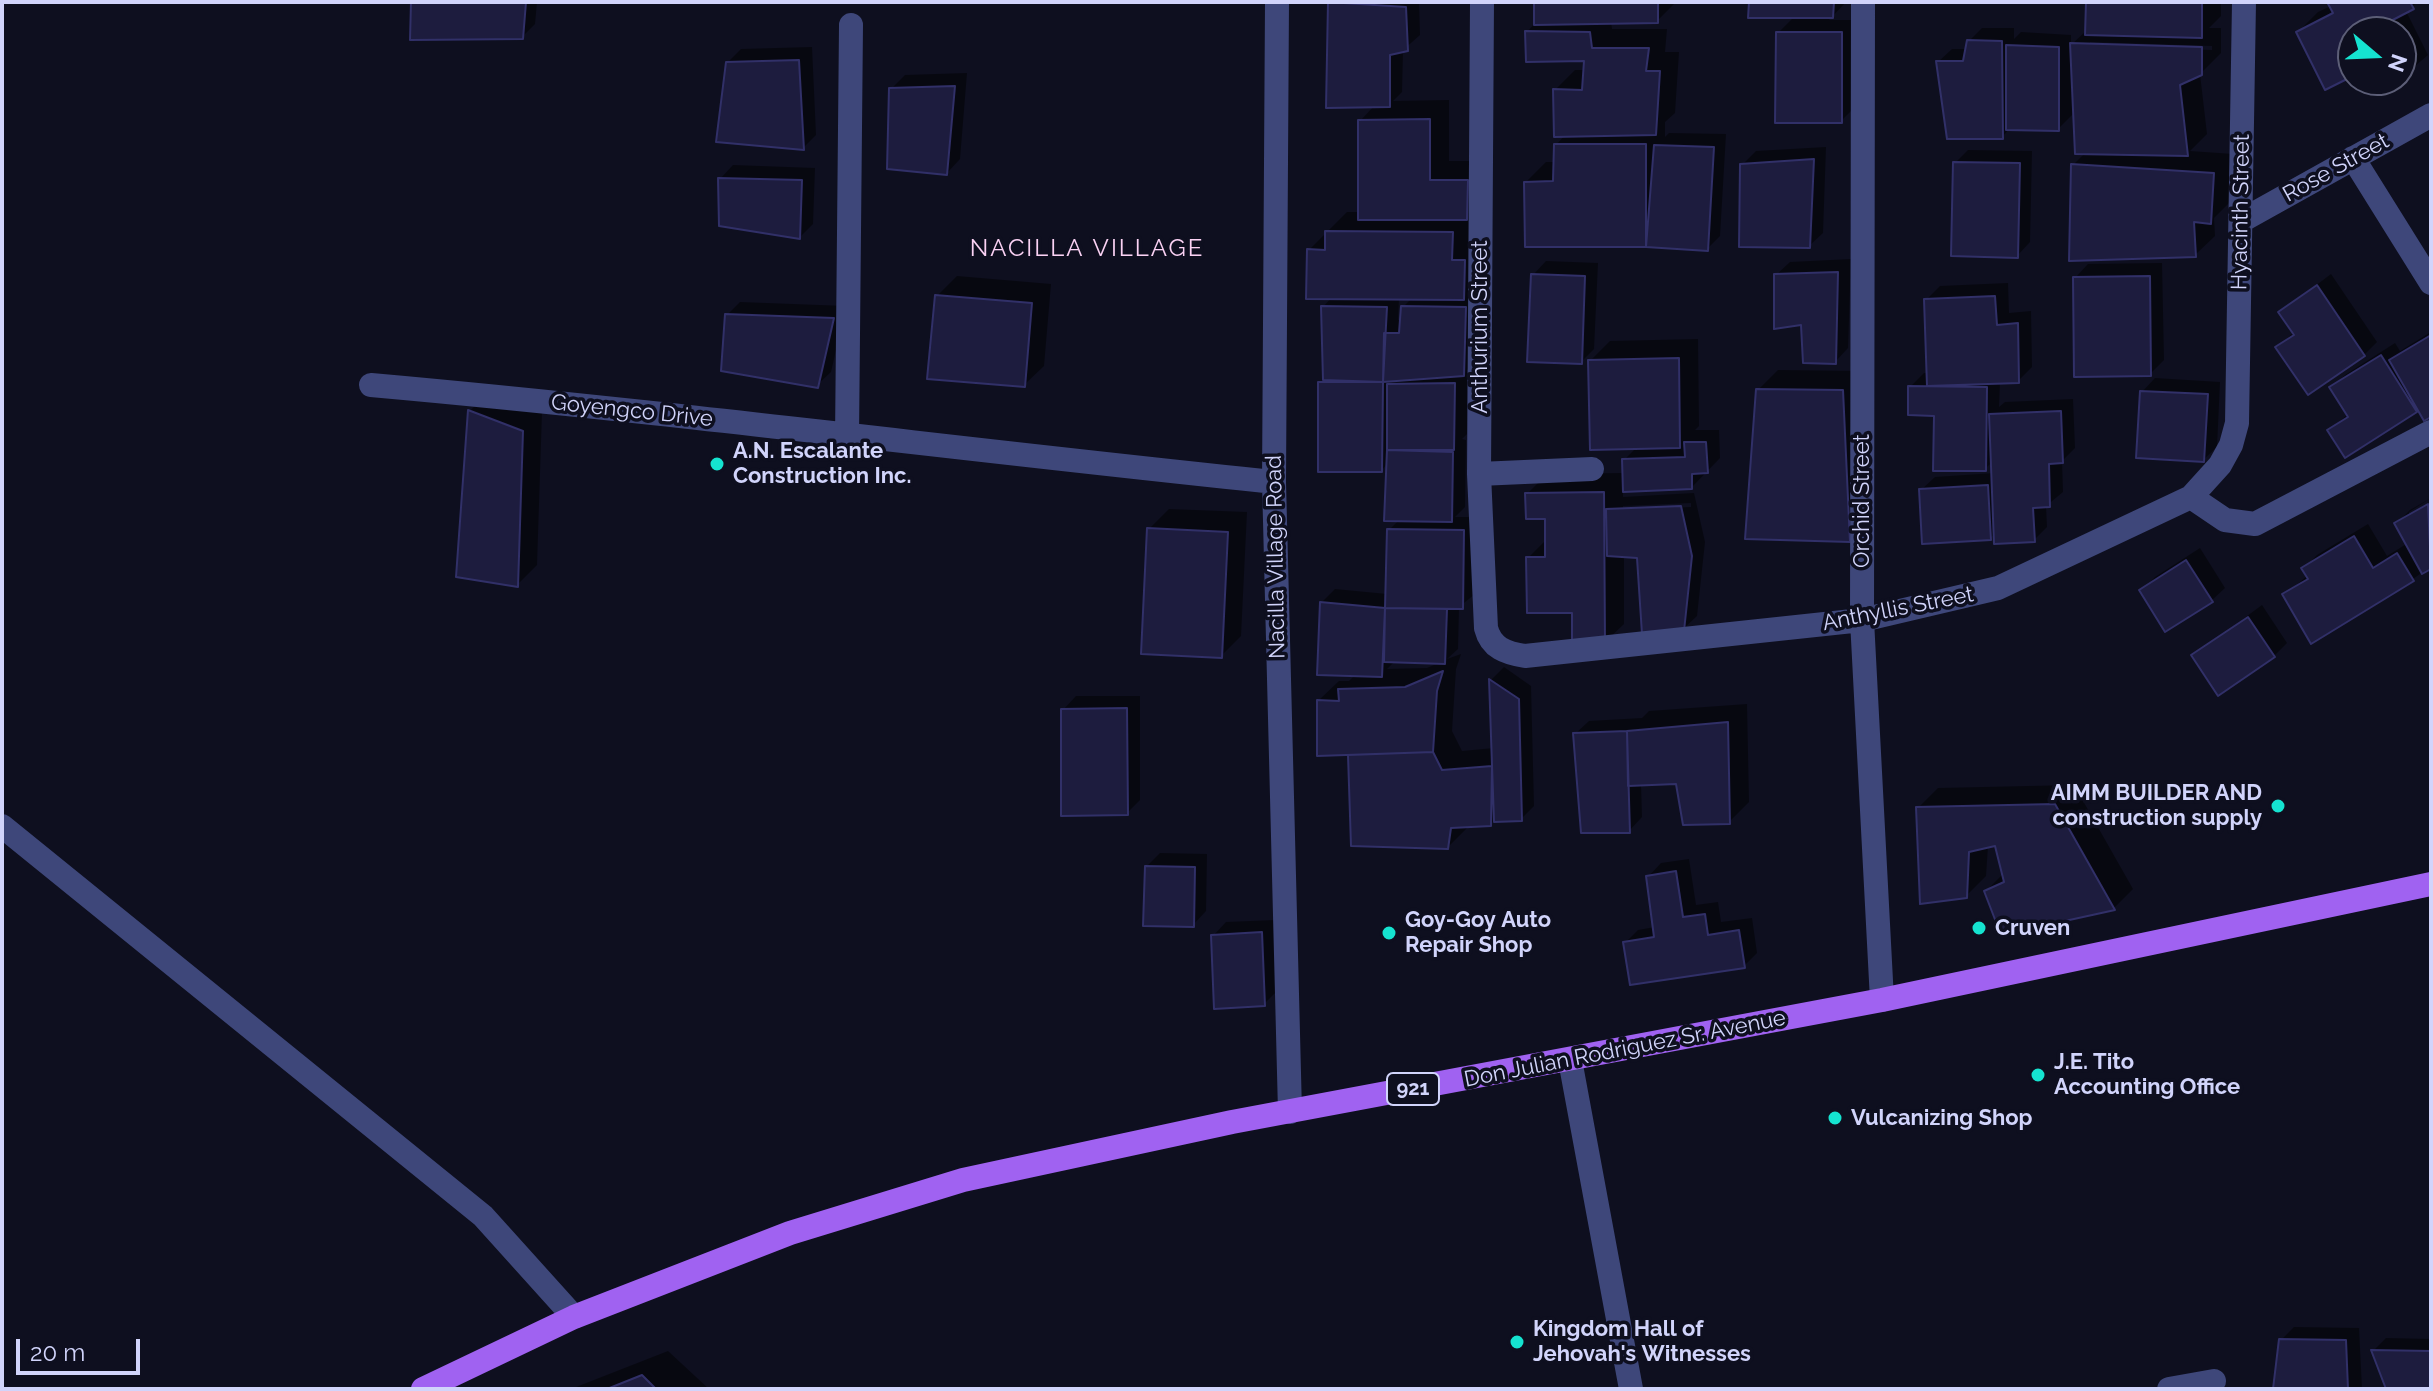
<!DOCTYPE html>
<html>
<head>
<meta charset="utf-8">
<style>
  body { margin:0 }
  #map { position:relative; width:2433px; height:1391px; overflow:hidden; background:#0e0f1f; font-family:Raleway,sans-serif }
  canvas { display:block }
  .frame { position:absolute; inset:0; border:4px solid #d1d4fb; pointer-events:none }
  .north { position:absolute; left:2337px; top:16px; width:80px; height:80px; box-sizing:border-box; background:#0e0f1f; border:2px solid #5c5e77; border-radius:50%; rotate:109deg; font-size:22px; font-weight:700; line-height:32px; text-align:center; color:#d1d4fb }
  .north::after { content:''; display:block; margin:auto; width:28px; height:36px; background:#15e3d0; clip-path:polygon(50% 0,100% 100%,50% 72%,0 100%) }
  .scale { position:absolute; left:16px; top:1339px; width:124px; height:36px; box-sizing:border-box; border:4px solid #d1d4fb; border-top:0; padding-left:10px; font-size:24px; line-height:28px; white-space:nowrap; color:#d1d4fb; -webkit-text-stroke:6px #0e0f1f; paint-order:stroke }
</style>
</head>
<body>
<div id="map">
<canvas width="2433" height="1391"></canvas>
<div class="frame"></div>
<div class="north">N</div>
<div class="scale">20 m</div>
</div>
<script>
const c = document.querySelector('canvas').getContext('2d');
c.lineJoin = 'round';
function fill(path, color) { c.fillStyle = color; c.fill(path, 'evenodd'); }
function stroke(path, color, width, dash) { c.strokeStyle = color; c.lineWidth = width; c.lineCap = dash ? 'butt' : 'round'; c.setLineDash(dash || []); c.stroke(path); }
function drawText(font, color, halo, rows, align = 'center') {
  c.font = font + ' Raleway,sans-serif'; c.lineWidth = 7; c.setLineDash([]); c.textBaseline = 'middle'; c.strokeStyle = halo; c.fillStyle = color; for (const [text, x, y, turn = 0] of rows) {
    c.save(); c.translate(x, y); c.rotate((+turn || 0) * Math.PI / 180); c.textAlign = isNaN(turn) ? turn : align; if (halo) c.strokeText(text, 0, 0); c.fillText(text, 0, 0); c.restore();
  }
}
fill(new Path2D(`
  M413 2H537L535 24 522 37Z
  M1330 2H1419L1420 35 1403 50 1402 92 1393 101 1449 100V161H1487L1483 279 1468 294H1479L1476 360 1467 370V434L1462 439 1466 440 1465 507 1455 517H1476L1475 594 1459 607 1458 649 1447 659 1461 654 1456 669 1452 731 1462 751 1494 748 1491 680 1504 667 1531 686 1534 806 1521 819 1495 820 1490 824 1468 827 1448 847 1353 844 1350 753 1319 700 1339 681H1349L1355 675 1322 602 1335 589 1387 594 1389 530 1399 520 1387 464 1382 470 1320 383 1325 378 1323 307 1332 297 1309 250 1347 212H1360V121L1375 105 1328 106ZM1399 298H1412L1403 307 1402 320H1398ZM1394 662H1441L1427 668 1387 669Z
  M1536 2H1676L1657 21 1611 22 1612 29H1667L1665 52H1679L1675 113 1665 122V137L1669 133 1726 134 1720 236 1707 249 1646 245H1527L1526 182 1546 162H1555L1556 145 1566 134 1555 90 1575 70H1586V59L1527 32 1536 22Z
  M1751 2H1846L1829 20H1855L1854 108 1841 121 1778 33 1795 16Z
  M2088 2H2221V16L2209 28H2221V53L2200 74 2207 134 2190 151 2233 154 2230 202 2214 218 2215 236 2195 255 2073 165 2086 152 2075 112 2058 129 2010 128 2002 137 1938 62 1952 49H1967L1969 41 1982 28H2014V39L2021 32 2071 35V45L2087 30ZM2090 42 2212 46V50L2090 46Z
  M2329 2H2418L2406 11 2428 55 2401 78V32H2353V74L2298 32 2318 12 2331 6Z
  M812 47 816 135 803 148 728 62 741 49Z
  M967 73 960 159 947 173 891 89 905 75Z
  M1826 147 1823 233 1809 246 1742 165 1756 151Z
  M1968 150 2032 151 2030 242 2017 256 1955 163Z
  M733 165 815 168 813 224 800 237 720 179Z
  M1851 259 1848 348 1835 362 1803 323 1776 275 1790 262Z
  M1546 261 1598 263 1594 349 1581 362 1533 275Z
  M2162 263 2164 360 2150 374 2075 278 2088 264Z
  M2331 274 2377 342 2364 355 2278 347 2294 332 2281 312Z
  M957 276 1051 284 1044 366 1024 385 937 296Z
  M2008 283 2009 313 2031 311 2032 367 2018 381 2000 382 1999 407 2005 402 2073 399 2075 448 2062 461 2063 492 2046 506 2047 527 2034 540 1996 533 1990 538 1921 490 1935 477 1995 473 1993 461 1985 469 1910 387 1924 373H1929L1926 300 1940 286Z
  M740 302 846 306 831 372 817 385 727 315Z
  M2431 332V415L2419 407 2330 430 2348 414 2331 388 2345 375 2395 343 2400 351Z
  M1698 339 1699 426 1695 430H1719L1720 458 1692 487 1623 490V497L1694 493 1705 542 1697 616 1683 629 1639 557 1624 555V624L1604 643 1528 558 1547 539V517L1527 494 1547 474 1624 473V460L1637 447 1590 361 1610 341ZM1691 503V507L1623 510V506Z
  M1778 370 1862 371 1869 520 1849 540 1758 390Z
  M2155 378 2220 382 2217 447 2203 460 2142 392Z
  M489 391 542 412 537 565 518 584 470 411Z
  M2431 498 2409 512V517L2431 505V566L2413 579 2285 595 2308 575 2304 568 2317 555 2368 524 2387 556 2408 543 2397 523 2410 510Z
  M1169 509 1247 512 1241 636 1221 656 1149 529Z
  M2200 548 2225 588 2211 601 2142 590 2155 577Z
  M2262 605 2287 643 2274 656H2193Z
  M1076 696H1140V800L1127 813 1063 710Z
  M1747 704 1749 802 1729 822 1678 782 1641 784 1642 817 1629 831 1575 734 1589 721 1642 718 1649 711Z
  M2074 785 2133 889 2114 908 1986 891 2004 873 1996 843 1988 846 1986 876 1966 896 1918 808 1938 788Z
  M1160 853 1207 854 1206 911 1193 925 1147 866Z
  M1689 859 1696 905 1718 902 1721 922 1752 918 1757 953 1744 966 1625 943 1638 930 1655 927 1648 877 1661 863Z
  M1275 920 1277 991 1264 1004 1213 936 1226 922Z
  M2294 1327 2359 1328 2362 1389H2275L2281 1340Z
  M2386 1338 2431 1339V1389H2388L2373 1351Z
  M668 1351 709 1389H571Z`), '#0007');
const building = new Path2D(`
  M411 2H526L523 39 410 40Z
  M1328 2 1406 7 1408 51 1390 55V107L1326 108Z
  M1534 2H1658V23L1534 25Z
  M1749 2H1834L1833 18H1748Z
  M2086 2H2202V38L2085 35Z
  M2327 2H2410L2414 9 2383 25 2387 32H2353V76L2325 90 2296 32 2333 13Z
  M1525 31 1590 32 1592 48H1649L1646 71H1660L1656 135 1554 137 1553 89 1582 90 1584 61 1526 62Z
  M1776 32H1842V123H1775Z
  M1967 40 2002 41 2003 139H1947L1936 61H1963Z
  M2070 43 2202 47V75L2180 85 2188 156 2075 154Z
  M2006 45 2059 47V131L2006 130Z
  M799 60 804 150 716 142 726 62Z
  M2401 61 2409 76 2374 94 2367 80H2401Z
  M955 86 947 175 887 169 889 88Z
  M1430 119V180H1468L1467 220H1358V120Z
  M1554 144H1646V247H1525L1524 182 1553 181Z
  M1654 145 1714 147 1708 251 1646 247Z
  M1814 159 1810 248 1739 247 1740 164Z
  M1953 162 2020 163 2018 258 1951 256Z
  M2071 164 2214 173 2211 224 2194 222 2196 257 2069 261Z
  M718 178 802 180 800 239 719 226Z
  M1325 231 1453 232 1452 260H1465L1464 300 1306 299 1307 249 1325 250Z
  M1838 272 1836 364 1803 363 1801 325 1774 329V274Z
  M1531 274 1585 276 1582 364 1527 362Z
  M2150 276 2151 376 2074 377 2073 277Z
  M2317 285 2365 356 2308 395 2275 347 2294 335 2278 312Z
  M935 295 1032 303 1025 387 927 379Z
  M1995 296 1997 325 2018 323 2019 383 1927 386 1924 299Z
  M1321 306 1387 307 1383 382 1323 380Z
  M1401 306 1466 307 1464 376 1383 382 1384 333H1399Z
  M725 314 834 318 818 388 721 371Z
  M2431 335V417L2424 421 2389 360Z
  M2381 355 2417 412 2345 458 2327 430 2348 417 2329 387Z
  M1679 358 1680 448 1590 450 1588 360Z
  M1318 382H1383L1382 472H1318Z
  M1455 383 1454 450H1387V384Z
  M1908 386 1987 387 1986 471H1933L1934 416 1908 415Z
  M1756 389 1843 390 1850 542 1745 539Z
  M2140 391 2208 394 2204 462 2136 458Z
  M468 410 523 431 518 587 456 577Z
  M2061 411 2063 463 2049 464 2050 507 2033 508 2035 542 1994 544 1989 414Z
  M1684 442H1706L1708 473 1692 474V489L1623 492 1622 459 1685 457Z
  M1387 450 1453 452 1452 522 1384 521Z
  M1988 485 1991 540 1922 544 1919 489Z
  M1604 492 1605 645 1572 646V613H1527L1526 557H1545V519H1526L1525 493Z
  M2428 504 2431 569 2422 574 2394 523Z
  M1681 506 1692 556 1684 631 1642 634 1637 558 1607 556 1606 509Z
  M1147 528 1228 532 1222 658 1141 654Z
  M1387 529 1464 530 1463 609 1385 608Z
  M2354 536 2373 568 2397 553 2414 581 2311 644 2282 594 2308 579 2301 568Z
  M2186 560 2213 602 2165 632 2139 590Z
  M1320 602 1385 608 1382 677 1317 675Z
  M1385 608 1447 609 1445 664 1384 662Z
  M2248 617 2275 657 2218 696 2191 655Z
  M1443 671 1437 691 1433 752 1317 756V700L1339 701 1338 689 1405 687Z
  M1489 679 1519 699 1522 821 1494 822Z
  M1127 708 1128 815 1061 816V709Z
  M1728 722 1730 824 1683 825 1676 784 1628 786 1627 731Z
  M1627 731 1630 833H1581L1573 733Z
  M1433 752 1442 770 1492 766 1491 826 1451 828 1448 849 1351 846 1348 755Z
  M2055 804 2115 910 2001 935 1984 891 2004 882 1995 846 1969 852 1967 898 1920 904 1916 807Z
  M1145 866 1195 867 1194 927 1143 926Z
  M1676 871 1683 917 1705 914 1708 935 1739 930 1745 968 1630 985 1623 942 1654 937 1646 876Z
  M1262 932 1265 1006 1214 1009 1211 935Z
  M2279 1339 2346 1340 2348 1389H2273Z
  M2371 1350 2431 1351V1389H2386Z
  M642 1375 656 1389H607Z`);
fill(building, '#1d1c3e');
stroke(building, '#313068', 2);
stroke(new Path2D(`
  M1277 2 1274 482 1290 1112
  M1482 2 1479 474 1486 628C1491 648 1506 653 1525 656L1862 620 1998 588 2191 497 2220 465 2231 445 2237 423 2244 2
  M1863 2 1862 620 1882 1000
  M2353 158 2431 283
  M2241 221 2431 115
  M371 385C673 412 973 451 1274 482
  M847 438 851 25
  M1479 474 1592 469
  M2191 497 2225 520 2255 524 2431 432
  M2 826 483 1216 574 1317
  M1570 1060 1631 1389
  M2169 1389 2214 1381`), '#3e477a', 24);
stroke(new Path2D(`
  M423 1389 574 1317 790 1233 963 1180 1232 1122 1882 1000 2431 884`), '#a062f1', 24);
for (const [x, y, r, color] of [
  [717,464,8,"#15e3d0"],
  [2278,806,8,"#15e3d0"],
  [1979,928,8,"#15e3d0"],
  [1389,933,8,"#15e3d0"],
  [2038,1075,8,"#15e3d0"],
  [1835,1118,8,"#15e3d0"],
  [1517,1342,8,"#15e3d0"]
]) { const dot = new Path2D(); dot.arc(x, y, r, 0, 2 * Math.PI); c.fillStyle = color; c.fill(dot); stroke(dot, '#0e0f1f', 3); }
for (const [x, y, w] of [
  [1413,1089,52]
]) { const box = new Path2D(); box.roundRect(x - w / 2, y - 16, w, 32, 6); c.fillStyle = '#0e0f1f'; c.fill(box); stroke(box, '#d1d4fb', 2); }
drawText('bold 20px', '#d1d4fb', null, [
  ["921",1413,1089]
]);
drawText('22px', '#d1d4fb', '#0e0f1f', [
  ["Rose Street",2336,168,-29],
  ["Hyacinth Street",2241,212,-89],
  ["Anthurium Street",1480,327,-90],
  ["Goyengco Drive",632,411,6],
  ["Orchid Street",1862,501,-90],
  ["Nacilla Village Road",1276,557,-91],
  ["Anthyllis Street",1898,609,-11],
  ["Don Julian Rodriguez Sr. Avenue",1625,1049,-11]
]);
drawText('bold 22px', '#d1d4fb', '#0e0f1f', [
  ["A.N. Escalante",733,451],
  ["Construction Inc.",733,476],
  ["AIMM BUILDER AND",2262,793,"right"],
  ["construction supply",2262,818,"right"],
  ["Goy-Goy Auto",1405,920],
  ["Repair Shop",1405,945],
  ["Cruven",1995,928],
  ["J.E. Tito",2054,1062],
  ["Accounting Office",2054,1087],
  ["Vulcanizing Shop",1851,1118],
  ["Kingdom Hall of",1533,1329],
  ["Jehovah's Witnesses",1533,1354]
], 'left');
c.letterSpacing = '2px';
drawText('24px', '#fbd2f4', '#0e0f1f', [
  ["NACILLA VILLAGE",1087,249]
]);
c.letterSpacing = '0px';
</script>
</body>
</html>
